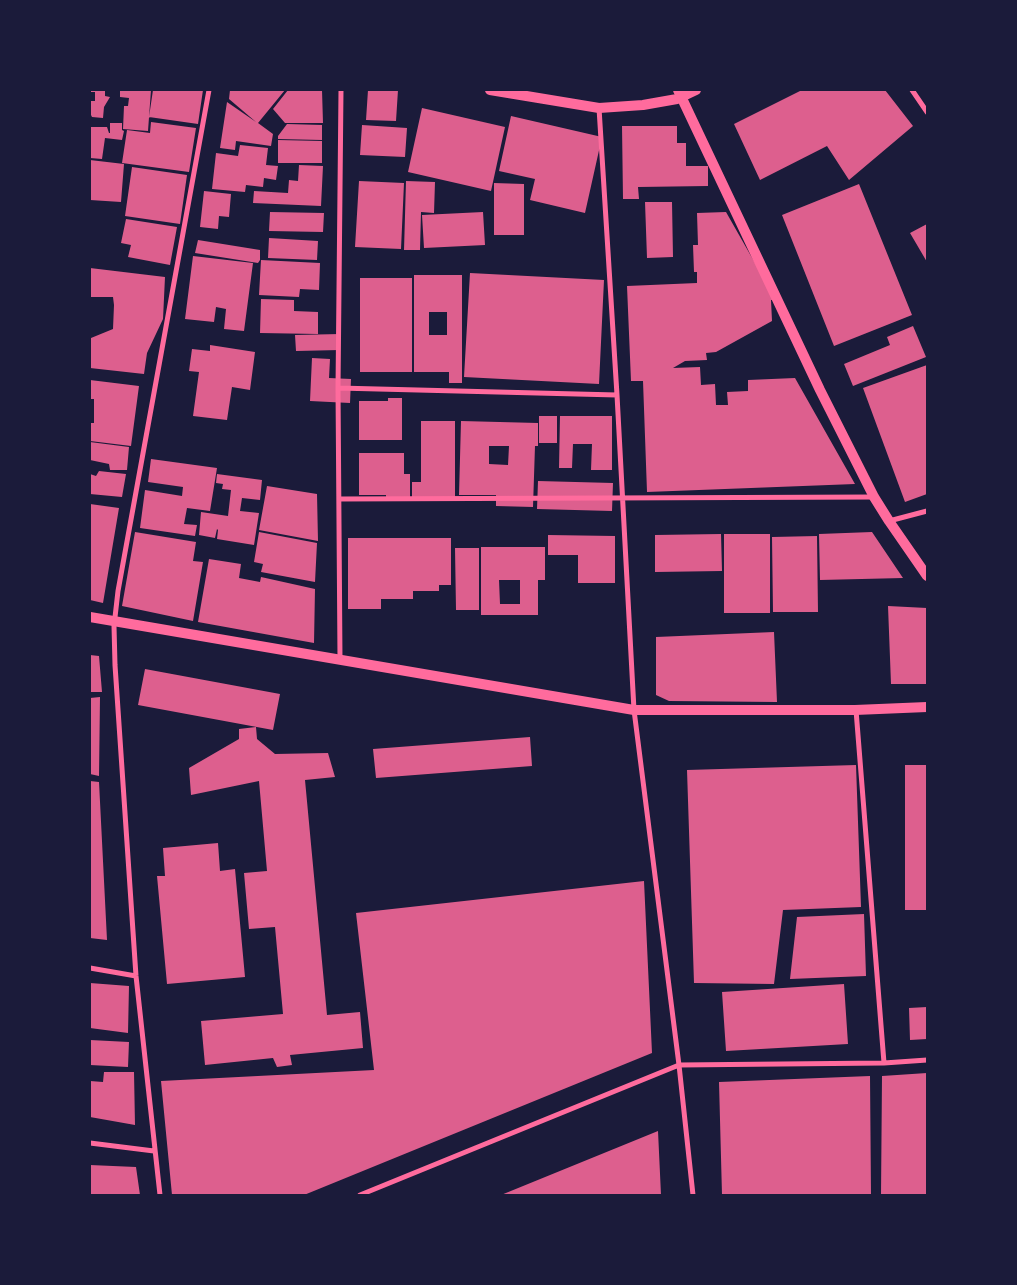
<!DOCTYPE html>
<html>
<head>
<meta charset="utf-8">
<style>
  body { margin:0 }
  #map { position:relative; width:1017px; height:1285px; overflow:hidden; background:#1b1b3a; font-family:"Sofia Sans Condensed",sans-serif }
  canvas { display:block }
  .frame { position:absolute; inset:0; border:91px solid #1b1b3a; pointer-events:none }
</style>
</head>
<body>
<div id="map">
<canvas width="1017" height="1285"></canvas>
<div class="frame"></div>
</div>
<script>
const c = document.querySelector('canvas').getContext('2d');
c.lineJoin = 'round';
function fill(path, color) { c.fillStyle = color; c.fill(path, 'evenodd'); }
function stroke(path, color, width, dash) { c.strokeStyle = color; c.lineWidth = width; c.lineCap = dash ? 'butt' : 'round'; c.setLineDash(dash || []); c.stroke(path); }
fill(new Path2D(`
  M90 90H105V96L110 97 104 107 103 118 92 117 90 113V101H95V92H90Z
  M120 90H151L148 131 123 129 124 106H128L129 98 120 97Z
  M153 90H203L198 124 149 117Z
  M230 90H285L258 123 273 134 271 146 236 141 235 150 220 148 227 102 256 122 229 99Z
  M288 90H322L323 123H285L273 109Z
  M368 90H398L396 121 366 120Z
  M802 90H885L913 126 849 180 827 146 760 180 734 124Z
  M422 108 505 127 491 191 408 172Z
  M511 116 602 137 585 213 530 200 535 179 499 171Z
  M151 122 196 128 189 172 122 163 127 130 150 133Z
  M110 123H122V130L124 131 122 140 105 138 102 159 90 158V127H107L109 133H110Z
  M287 124 322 125V140L278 139V136Z
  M362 125 407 128 405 157 360 155Z
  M622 126H677V143H686V166H708V186L638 187 639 199H623Z
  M278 140 322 141V163H278Z
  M240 145 268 148 266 165 278 166 276 180 264 178 263 187 246 185 245 192 212 189 216 153 238 156Z
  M90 160 124 164 121 202 90 200Z
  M299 165 323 166 321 206 253 203 254 191 288 193 289 180 298 181Z
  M132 167 187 175 180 224 125 216Z
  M359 181 404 183 401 249 355 247Z
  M406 181 435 182 434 213 421 212 420 250H404Z
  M494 183 524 184V235H494Z
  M859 184 912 315 834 346 782 215Z
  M204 191 231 194 229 217 219 216 218 229 200 227Z
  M645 202H672L673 257 647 258Z
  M270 212 324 213 323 232 269 231Z
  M483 212 485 245 424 248 422 215Z
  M726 212 776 300H771L772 321 716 352 706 353 707 360 685 361 673 368 700 367 701 385 715 384 716 405H728L727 392 748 391V380L795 378 855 484 647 492 643 381H631L627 286 697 283V272H694L693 245H698L697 213Z
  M126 219 177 227 170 265 128 257 131 245 121 243Z
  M927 224V262L910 233Z
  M269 238 318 241 317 260 268 258Z
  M198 240 260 250V260L258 263 195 253Z
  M193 256 253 263 244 331 224 329 226 309 216 307 214 322 185 319Z
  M261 260 320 263 319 290 300 289 299 297 259 295Z
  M90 268 165 277 163 319 147 353 144 374 90 368 91 338 113 329 114 305 113 297H90Z
  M470 273 604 280 599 384 464 377Z
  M414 275H462V383H449V372H414ZM429 312H447V335H429Z
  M360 278H412V372H360Z
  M261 299 294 300V311L318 312V334L260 333Z
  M913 326 926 357 853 386 844 364 890 345 887 337Z
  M340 334V350L296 351 295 335Z
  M210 345 255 352 250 390 232 387 227 420 193 416 199 372 189 371 192 349 210 351Z
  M312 358 330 359 329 378 351 379 350 403 310 401Z
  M927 365V494L905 502 863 388Z
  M90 380 139 386 131 446 90 441V423H94V399H90Z
  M388 398H402V440H359V401H388Z
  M539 416H557V443H539Z
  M560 416H612V470H591L592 444H573L572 468H559Z
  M421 421H455V498H412V482H421Z
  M461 421 538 423V446H535L533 507 496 506V495H459ZM489 446H509L508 465 489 464Z
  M90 442 129 447 127 470H110L109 464 90 460Z
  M359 453H404V474H410V498H386V495H359Z
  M151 459 217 468 210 511 187 508 184 524 197 525 195 536 140 528 145 490 182 496 183 487 148 482Z
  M99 471 126 474 122 497 90 494V474L96 476Z
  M217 474 262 480 260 500 242 498 240 511 259 513 254 545 217 539 218 530 217 529 215 538 199 535 201 512 228 516 231 490 222 489 223 484 216 483Z
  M538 481 613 483 612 511 537 509Z
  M267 486 317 494 318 541 259 530Z
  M90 504 119 508 103 603 90 600Z
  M135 532 196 542 193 561 203 562 193 621 122 606Z
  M259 532 317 543 315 582 261 572 263 564 254 562Z
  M872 532 903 578 820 580 819 534Z
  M721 534 722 571 655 572V535Z
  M724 534H770V613H724Z
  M548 535 615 536V583H578V555H548Z
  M817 536 818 612H773L772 537Z
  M348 538H451V585H439V591H413V599H381V609H348Z
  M481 547H545V580H538V615H481ZM499 580H520V604H500Z
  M455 548H479V610H456Z
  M209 559 241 564 239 578 260 582 261 577 315 589 314 643 198 622Z
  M888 606 927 608V684H891Z
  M774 632 777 702 669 701 656 695V637Z
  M90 655 99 656 102 692H90Z
  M145 669 280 694 273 730 138 705Z
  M100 697 99 776 90 774V698Z
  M256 727 257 739 275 754 328 753 335 777 305 780 327 1015 360 1012 363 1048 290 1055 292 1065 277 1067 273 1058 205 1065 201 1021 283 1014 275 927 249 929 244 873 267 871 259 781 191 795 189 768 239 739V729Z
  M530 737 532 766 376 778 373 749Z
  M856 765 861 907 783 910 774 984 694 983 687 770Z
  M905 765H927V910H905Z
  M90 781 99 782 107 940 90 938Z
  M218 843 220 871 235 869 245 977 167 984 157 876H165L163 848Z
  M644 881 652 1053 304 1195H172L161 1081 374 1070 356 913Z
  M864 914 866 976 790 979 797 917Z
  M90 983 129 986 128 1033 90 1028Z
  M844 984 848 1044 726 1051 722 992Z
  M927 1007V1039L910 1040 909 1008Z
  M90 1040 129 1042 128 1067 90 1065Z
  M104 1072H134L135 1125 90 1117V1081L103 1082Z
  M927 1073V1195H881L882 1076Z
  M870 1076 871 1195H722L719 1082Z
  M658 1131 661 1195H501Z
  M90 1165 136 1167 140 1195H90Z`), '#dd5f8e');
stroke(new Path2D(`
  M912 90 927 112
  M599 108 617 395 634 710 679 1065 693 1195
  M338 388 617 395
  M339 499 873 497
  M889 521 927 511
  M340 659 338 388 341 90
  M856 710 884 1063
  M90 968 136 976
  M90 1143 154 1151
  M160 1195 136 976 115 665 114 626 118 591 209 90
  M360 1195 679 1065 884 1063 927 1060`), '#ff6b9d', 5);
stroke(new Path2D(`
  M490 90 599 108 643 105 677 99 696 90
  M678 90 820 390 874 497 889 521 927 576
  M90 617 634 710H855L927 707`), '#ff6b9d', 10);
</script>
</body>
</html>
